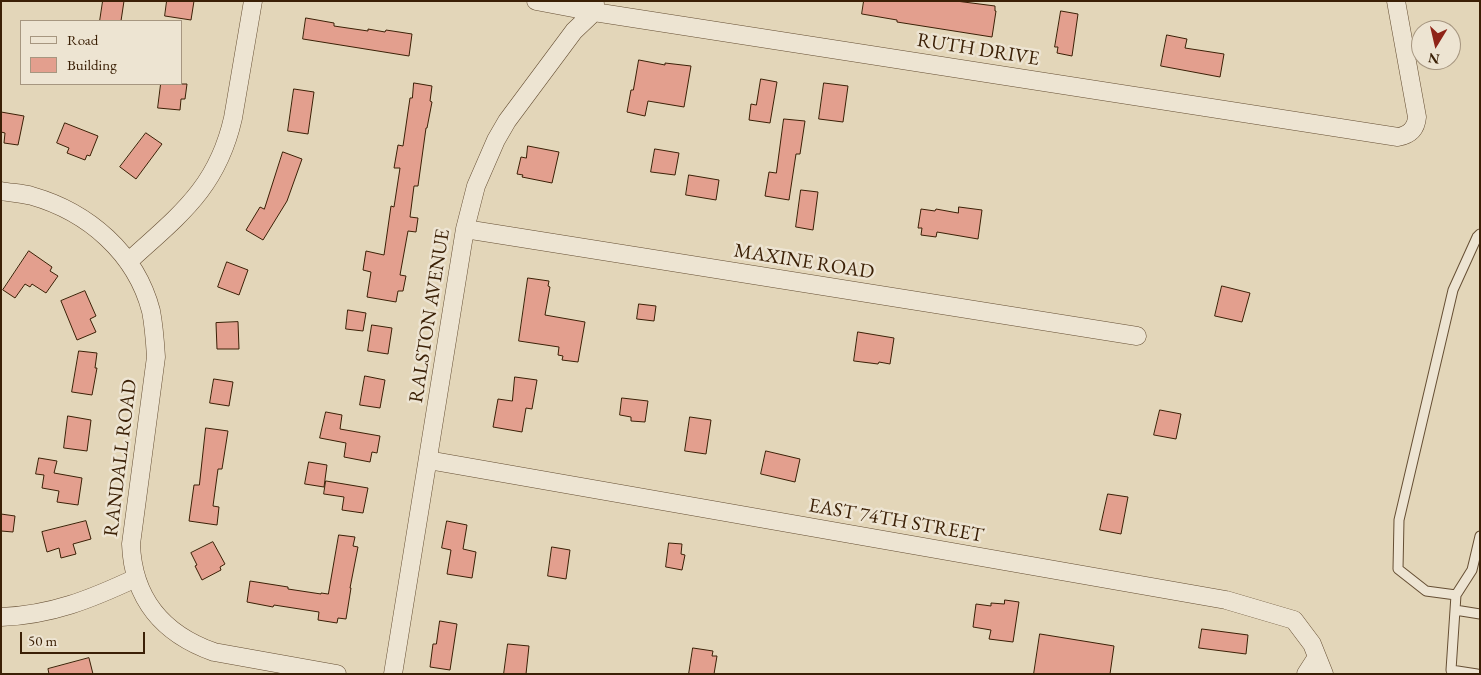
<!DOCTYPE html>
<html>
<head>
<meta charset="utf-8">
<style>
  body { margin:0 }
  #map { position:relative; width:1481px; height:675px; overflow:hidden; background:#e3d6b9; font-family:"EB Garamond",serif }
  canvas { display:block }
  .frame { position:absolute; inset:0; border:2px solid #3b2006; pointer-events:none }
  .legend { position:absolute; left:20px; top:20px; width:162px; height:65px; box-sizing:border-box; background:#ede4d2; border:1px solid #a69680; margin:0; padding:6px 9px; list-style:none; font-size:15px; color:#3b2006 }
  .legend li { display:flex; align-items:center; gap:10px; height:25px }
  .legend b { width:25px; border:1px solid #a69680 }
  .north { position:absolute; left:1411px; top:20px; width:50px; height:50px; box-sizing:border-box; background:#ede4d2; border:1px solid #a69680; border-radius:50%; rotate:189deg; font-size:14px; font-weight:700; line-height:20px; text-align:center; color:#3b2006 }
  .north::after { content:''; display:block; margin:auto; width:18px; height:22px; background:#8f2418; clip-path:polygon(50% 0,100% 100%,50% 72%,0 100%) }
  .scale { position:absolute; left:20px; top:632px; width:125px; height:22px; box-sizing:border-box; border:2px solid #3b2006; border-top:0; padding-left:6px; font-size:15px; line-height:18px; white-space:nowrap; color:#3b2006; -webkit-text-stroke:4px #ede4d2; paint-order:stroke }
</style>
</head>
<body>
<div id="map">
<canvas width="1481" height="675"></canvas>
<div class="frame"></div>
<ul class="legend">
<li><b style="height:6px;background:#ede4d2"></b>Road</li>
<li><b style="height:14px;background:#e39f8e"></b>Building</li>
</ul>
<div class="north">N</div>
<div class="scale">50 m</div>
</div>
<script>
const c = document.querySelector('canvas').getContext('2d');
c.lineJoin = 'round';
function fill(path, color) { c.fillStyle = color; c.fill(path, 'evenodd'); }
function stroke(path, color, width, dash) { c.strokeStyle = color; c.lineWidth = width; c.lineCap = dash ? 'butt' : 'round'; c.setLineDash(dash || []); c.stroke(path); }
function drawText(font, color, halo, rows, align = 'center') {
  c.font = font + ' "EB Garamond",serif'; c.lineWidth = 5; c.setLineDash([]); c.textBaseline = 'middle'; c.strokeStyle = halo; c.fillStyle = color; for (const [text, x, y, turn = 0] of rows) {
    c.save(); c.translate(x, y); c.rotate((+turn || 0) * Math.PI / 180); c.textAlign = isNaN(turn) ? turn : align; if (halo) c.strokeText(text, 0, 0); c.fillText(text, 0, 0); c.restore();
  }
}
const building = new Path2D(`
  M103 1H124L121 21H100Z
  M167 1H194L191 20 165 16Z
  M864 1H956L995 6V11H996L992 37 897 22V20L862 14Z
  M1061 11 1078 14 1072 56 1057 53 1058 47H1055Z
  M306 18 334 23V26L368 31V29L385 32 386 30 412 34 409 56 303 39Z
  M1167 35 1187 39 1185 48 1224 54 1220 77 1161 66Z
  M639 60 665 65V63L691 66 684 107 648 101 645 116 627 112 631 90H633Z
  M761 79 777 82 770 123 749 120 751 104 756 105Z
  M414 83 432 86 430 101 432 102 427 128H426L418 186H414L410 217 418 218 416 232 408 231 400 275 406 276 403 291H398L396 302 367 297 371 272 363 270 366 251 384 255 391 206 394 207 400 168H394L398 145 403 146 410 98H412Z
  M824 83 848 86 843 122 819 119Z
  M161 84H187L185 99H181L180 110 158 108Z
  M294 89 314 92 308 134 288 131Z
  M1 112 24 116 18 145 4 143 5 133 1 132Z
  M784 119 805 121 800 154H796L789 200 765 196 769 172 776 173Z
  M65 123 98 136 90 156 87 155 85 160 67 153 69 148 57 143Z
  M146 133 162 144 136 179 120 167Z
  M528 146 559 152 552 183 522 177 523 175 517 174 521 157 526 158Z
  M655 149 679 153 675 175 651 172Z
  M283 152 302 159 287 201 263 240 246 230 260 207 264 209Z
  M689 175 719 180 716 200 686 195Z
  M801 190 818 192 813 230 796 227Z
  M959 207 982 210 978 239 937 232 936 237 921 235 922 228H918L921 209 935 211 936 209 958 213Z
  M29 251 52 267 50 271 58 276 46 293 32 284 30 287 25 284 15 298 3 290Z
  M227 262 248 270 239 295 218 287Z
  M528 278 549 281 548 286 550 287 545 315 585 322 578 362 562 360 563 356 558 355 559 347 519 341Z
  M1222 286 1250 293 1242 322 1215 316Z
  M85 291 96 316 90 319 96 332 77 340 61 301Z
  M639 304 656 306 654 321 637 319Z
  M348 310 366 313 363 331 346 329Z
  M238 322 239 349H217L216 323Z
  M372 325 392 328 388 354 368 351Z
  M858 332 894 338 890 364 879 362 878 364 854 361Z
  M79 351 97 353 95 368H97L92 395 72 392Z
  M365 376 385 380 380 408 360 405Z
  M515 377 537 380 532 409 526 408 522 432 493 427 498 399 512 401Z
  M214 379 233 382 229 406 210 403Z
  M622 398 648 401 645 422 631 421V417L620 415Z
  M1160 410 1181 414 1176 439 1154 435Z
  M326 412 342 415 340 429 380 436 377 453 372 452 370 462 344 457 346 443 320 438Z
  M68 416 91 420 87 451 64 448Z
  M690 417 711 420 706 454 685 451Z
  M206 428 228 431 222 469H218L213 506 219 507 217 525 189 521 194 485H199Z
  M766 451 800 459 795 482 761 474Z
  M39 458 57 461 54 473 82 478 78 505 57 502 59 491 42 488 44 475 36 474Z
  M309 462 327 465 324 487 305 484Z
  M326 481 368 488 363 513 342 510 344 497 324 494Z
  M1108 494 1128 497 1121 534 1100 530Z
  M1 514 15 516 13 532 1 531Z
  M86 521 91 539 73 544 76 554 61 558 59 548 47 552 42 532Z
  M447 521 467 525 463 549 476 552 472 578 447 574 451 550 442 548Z
  M339 535 355 537 353 546 358 547 350 588H351L346 619 338 618 337 623 318 620 319 612 274 605 273 607 247 602 250 581 288 587V589L321 594V593L328 594Z
  M213 542 225 564 220 567 221 570 202 580 195 566 197 565 191 553Z
  M669 543 682 544 681 554 685 555 682 570 666 567Z
  M552 547 570 550 566 579 548 576Z
  M1005 600 1019 602 1013 642 989 639 991 630 973 627 976 604 991 606V603L1004 604Z
  M440 621 457 624 450 670 430 667 433 644H436Z
  M1202 629 1248 635 1246 654 1199 648Z
  M1040 634 1114 646 1110 674H1034Z
  M508 644 529 646 526 674H504Z
  M693 648 713 651 712 656H717L714 674H689Z
  M89 658 93 674H49L48 669Z`);
fill(building, '#e39f8e');
stroke(building, '#3b2006', 1);
const lane = new Path2D(`
  M1480 234 1477 237 1453 290 1399 520 1398 569 1426 591 1456 595 1472 570 1480 536
  M1456 595 1451 670 1477 674
  M1455 610 1480 614`);
const street = new Path2D(`
  M536 1 594 12 1398 137C1409 135 1416 129 1417 117L1396 1
  M1 191C11 193 22 193 32 196 88 212 136 253 151 311 154 326 155 341 156 357L131 544C133 599 163 634 214 652L337 674
  M465 229 1137 336
  M128 262C178 216 217 189 233 118L253 1
  M428 460 1226 600 1294 620 1312 644 1324 674
  M1 617C52 615 91 599 136 578
  M393 674 465 229 476 186 496 140 507 121 574 31 594 12 595 4
  M1306 674 1317 657`);
stroke(lane, '#654e33', 11);
stroke(street, '#654e33', 19);
stroke(lane, '#ede4d2', 9);
stroke(street, '#ede4d2', 18);
drawText('20px', '#3b2006', '#ede4d2', [
  ["RUTH DRIVE",978,50,9],
  ["MAXINE ROAD",804,262,9],
  ["RALSTON AVENUE",430,316,-81],
  ["RANDALL ROAD",121,458,-83],
  ["EAST 74TH STREET",896,521,10]
]);
</script>
</body>
</html>
